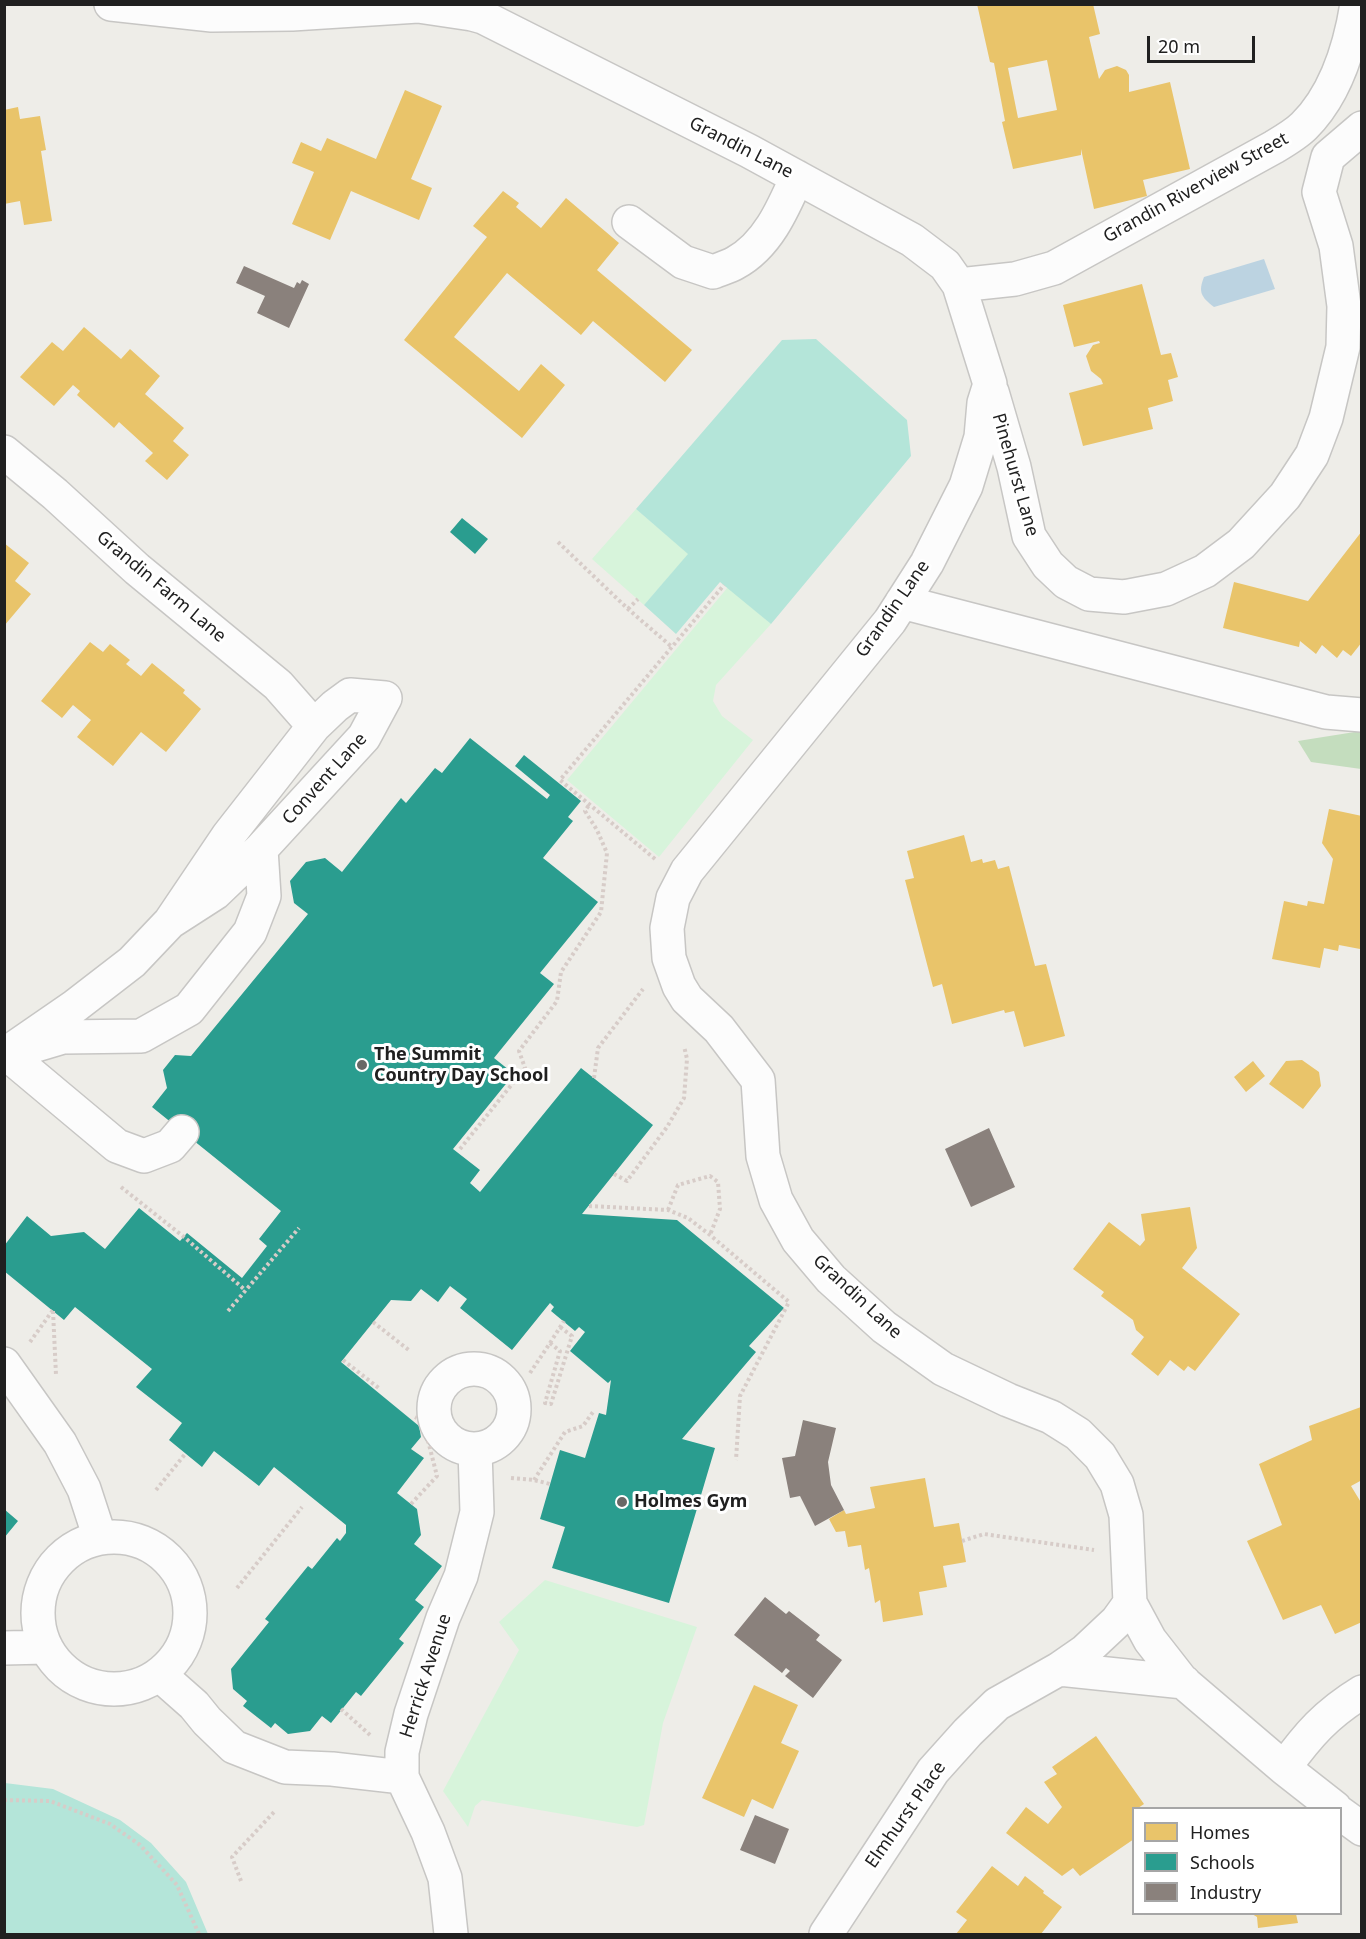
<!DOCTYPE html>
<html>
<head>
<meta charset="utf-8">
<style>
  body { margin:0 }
  #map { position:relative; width:1366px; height:1939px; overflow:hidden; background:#eeede8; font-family:"Noto Sans",sans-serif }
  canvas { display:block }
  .frame { position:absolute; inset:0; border:6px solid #202020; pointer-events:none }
  .legend { position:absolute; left:1132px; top:1807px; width:210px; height:108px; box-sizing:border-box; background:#fff; border:2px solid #a6a6a6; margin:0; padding:8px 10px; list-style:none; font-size:18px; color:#202020 }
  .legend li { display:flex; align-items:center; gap:12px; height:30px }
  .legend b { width:30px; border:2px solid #a6a6a6 }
  .scale { position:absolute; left:1147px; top:36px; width:108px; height:27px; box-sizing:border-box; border:3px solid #202020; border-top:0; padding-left:8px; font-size:18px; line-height:21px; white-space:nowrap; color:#202020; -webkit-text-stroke:4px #fff; paint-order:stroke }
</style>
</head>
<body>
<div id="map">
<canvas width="1366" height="1939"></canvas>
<div class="frame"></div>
<ul class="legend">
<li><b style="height:16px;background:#e9c46a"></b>Homes</li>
<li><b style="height:16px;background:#2a9d8f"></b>Schools</li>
<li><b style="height:16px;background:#8a817c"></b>Industry</li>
</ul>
<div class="scale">20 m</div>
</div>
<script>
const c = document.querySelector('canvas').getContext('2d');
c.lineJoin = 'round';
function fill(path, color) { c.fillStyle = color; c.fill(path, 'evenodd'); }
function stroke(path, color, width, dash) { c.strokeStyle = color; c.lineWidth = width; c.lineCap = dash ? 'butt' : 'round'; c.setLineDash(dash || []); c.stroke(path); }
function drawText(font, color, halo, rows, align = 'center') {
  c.font = font + ' "Noto Sans",sans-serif'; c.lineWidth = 6; c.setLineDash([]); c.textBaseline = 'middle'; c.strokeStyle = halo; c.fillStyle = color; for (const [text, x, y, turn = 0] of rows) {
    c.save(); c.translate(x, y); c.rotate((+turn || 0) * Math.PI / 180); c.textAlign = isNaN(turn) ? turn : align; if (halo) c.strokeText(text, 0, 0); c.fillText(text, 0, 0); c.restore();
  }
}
fill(new Path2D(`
  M1361 731V769L1311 762 1298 741Z`), '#c4ddbe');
fill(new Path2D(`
  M636 509 689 554 644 605 592 559Z
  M728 587 771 624 716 685 713 701 722 716 753 740 659 857 567 780Z
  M545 1580 697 1627 663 1723 644 1825 637 1827 482 1800 475 1806 468 1827 443 1791 519 1650 499 1622Z`), '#d7f4db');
fill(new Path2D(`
  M816 339 907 420 911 456 771 624 720 582 676 634 644 605 688 554 636 509 782 340Z
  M5 1783 53 1789 120 1820 151 1843 186 1882 208 1934H5Z`), '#b4e5d9');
fill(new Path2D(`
  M1264 259 1275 289 1214 307C1201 297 1198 292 1204 277Z`), '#bcd3e1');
fill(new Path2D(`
  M977 4H1093L1100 34 1089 37 1099 79 1105 70 1117 66 1126 70 1129 75V92L1170 82 1190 169 1143 180 1147 196 1094 209 1081 149V155L1013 169 1002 122 1005 121 994 63 990 62ZM1047 60 1057 110 1018 118 1008 68Z
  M405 90 442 106 411 179 432 188 419 220 351 191 330 240 292 224 314 172 292 163 301 142 321 151 327 138 376 159Z
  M18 107 20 119 40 116 46 150 41 151 52 221 24 225 20 201 4 204V110Z
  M503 191 519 203 516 207 541 228 566 198 619 243 597 270 692 350 665 382 593 321 581 335 507 273 454 337 519 391 541 364 565 385 522 438 404 340 487 237 473 226Z
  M1142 284 1161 355 1171 353 1178 377 1168 380 1173 401 1148 408 1153 429 1083 446 1069 393 1103 384 1101 379 1091 371 1086 356 1093 345 1100 343 1099 341 1074 347 1063 305Z
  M84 327 121 359 130 349 160 376 145 394 184 428 173 441 189 455 167 480 145 461 153 453 119 422 114 428 77 395 80 391 73 385 54 406 20 377 52 342 63 351Z
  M1362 531V642L1351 656 1343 650 1337 658 1322 645 1316 654 1300 641 1299 647 1223 628 1234 582 1308 601Z
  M4 543 29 563 15 581 31 594 4 626Z
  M90 642 103 652 110 644 130 660 126 664 141 676 152 663 185 690 183 693 201 709 166 752 141 732 113 766 77 737 91 720 73 705 62 718 41 701Z
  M1329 809 1362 816V941L1360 949 1339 945 1338 951 1324 948 1320 968 1272 959 1284 901 1307 906 1308 901 1324 904 1333 859 1322 843Z
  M964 835 971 862 982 859 983 863 995 860 998 869 1009 866 1035 966 1046 964 1065 1036 1024 1047 1014 1011 1005 1013 1004 1010 952 1024 942 984 933 987 905 880 914 878 907 851Z
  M1302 1060 1319 1072 1321 1086 1303 1109 1269 1084 1286 1061Z
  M1253 1061 1265 1076 1246 1092 1234 1077Z
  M1190 1207 1197 1248 1182 1268 1240 1314 1195 1371 1188 1366 1184 1371 1170 1360 1158 1376 1131 1354 1144 1337 1136 1330 1133 1320 1101 1296 1104 1292 1073 1269 1109 1222 1140 1246 1145 1240 1141 1214Z
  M1361 1407 1362 1480 1351 1486 1362 1504V1622L1335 1634 1321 1605 1283 1620 1247 1541 1282 1525 1259 1464 1312 1440 1309 1426Z
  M925 1478 934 1527 959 1523 966 1562 943 1566 947 1587 919 1592 923 1615 883 1622 880 1600 875 1603 869 1568 865 1570 861 1545 848 1547 845 1531 836 1532 829 1519 844 1510 846 1514 875 1508 870 1487Z
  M754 1685 798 1705 781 1743 799 1751 773 1809 752 1799 744 1817 702 1798Z
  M1096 1736 1144 1804 1138 1808H1134V1839L1080 1876 1073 1868 1062 1876 1006 1833 1026 1807 1048 1824 1062 1807 1044 1782 1057 1774 1052 1767Z
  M992 1866 1018 1886 1025 1876 1044 1891 1043 1893 1062 1907 1041 1934H956L967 1920 956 1912Z
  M1252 1914H1296L1298 1923 1258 1928 1257 1917Z`), '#e9c46a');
fill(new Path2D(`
  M462 518 488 539 475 554 450 532Z
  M470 738 547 799 550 795 515 766 524 755 581 801 568 817 573 821 543 858 598 902 540 973 554 984 494 1058 514 1074 453 1149 480 1170 470 1183 480 1192 581 1068 653 1125 582 1214 677 1220 784 1308 749 1346 756 1352 682 1439 715 1448 669 1603 552 1568 565 1527 540 1519 560 1450 585 1458 599 1413 606 1415 611 1380 608 1383 570 1351 585 1332 579 1327 575 1331 551 1311 554 1307 550 1303 512 1350 460 1308 467 1299 450 1286 438 1302 421 1289 411 1301 391 1300 341 1362 419 1426 421 1437 411 1449 424 1458 397 1493 417 1509 421 1535 414 1544 442 1566 415 1600 424 1607 399 1639 404 1643 361 1696 356 1692 331 1723 322 1716 310 1731 288 1734 275 1723 271 1728 243 1706 247 1701 233 1689 231 1669 269 1622 265 1619 308 1566 312 1569 337 1538 340 1541 346 1533V1525L274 1467 259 1486 214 1451 202 1467 169 1440 182 1423 136 1387 152 1369 75 1307 64 1320 4 1271V1246L27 1216 51 1236 84 1232 105 1249 139 1208 180 1241 187 1233 242 1278 267 1246 259 1239 281 1211 152 1107 167 1088 163 1070 175 1055 191 1056 308 914 294 903 290 881 306 862 325 858 342 872 401 798 406 803 435 768 442 773Z
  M4 1509 18 1521 4 1538Z`), '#2a9d8f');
fill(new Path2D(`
  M244 266 294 288 297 282 300 284 302 280 309 284 289 328 257 313 265 296 236 283Z
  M989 1128 1015 1187 971 1207 945 1149Z
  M803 1420 836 1428 828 1462 831 1485 844 1510 815 1526 800 1496 790 1498 782 1458 795 1456Z
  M765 1597 786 1614 789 1611 820 1635 816 1640 842 1660 813 1698 785 1676 790 1671 786 1668 782 1673 734 1635Z
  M755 1815 789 1829 775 1864 740 1850Z`), '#8a817c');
const minor = new Path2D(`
  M111 4 212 15 292 14 418 6 472 14 483 17 749 151 912 240 945 265 959 285 990 384 984 403 981 437 966 486 927 563 890 621 687 871 673 898 667 928 669 958 679 986 687 999 719 1029 758 1080 763 1156 776 1200 798 1240 831 1279 884 1327 943 1369 1008 1400 1051 1417 1078 1434 1100 1456 1117 1484 1126 1515 1130 1603 1150 1640 1182 1681 1284 1768 1335 1808
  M629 222 683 262 713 272C720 269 728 267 735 263 767 246 783 209 797 177
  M959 285 1015 279 1054 268 1274 147C1284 141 1296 134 1304 126 1336 94 1350 48 1357 4
  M992 392 1014 467 1029 536 1048 565 1066 582 1089 594 1124 597 1166 589 1205 571 1241 544 1285 496 1312 455 1326 418 1343 347 1344 306 1336 246 1319 192 1328 157 1362 128
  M4 452 55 494 137 569 278 685 314 726
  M902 602 1326 712 1362 715
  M26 1048 63 1037 141 1036 189 1009 250 932 264 896 261 849
  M7 1054 117 1146 144 1156 170 1146 182 1132
  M4 1055 75 1006 132 962 170 922 228 836 314 726 335 706 350 695 385 698 364 737 261 849 215 893 170 922
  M4 1364 60 1443 84 1489 100 1538
  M434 1409a40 40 0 1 1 80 0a40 40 0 1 1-80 0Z
  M38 1613a76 76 0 1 1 152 0a76 76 0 1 1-152 0Z
  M4 1648 46 1647
  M1059 1669 1184 1682
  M160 1675 194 1705 207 1721 234 1747 285 1767 332 1769 402 1777
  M1284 1768C1308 1735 1326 1714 1362 1692
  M1340 1813 1362 1829
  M451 1934 445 1878 428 1832 402 1777V1752L411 1714 443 1618 461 1576 477 1512 475 1450
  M826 1934 933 1771 968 1732 997 1704 1059 1669 1085 1651 1117 1621 1130 1603`);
stroke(minor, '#c7c6c4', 36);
stroke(new Path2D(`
  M558 542 628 609 672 647
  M628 609 638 599
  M655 859 560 780 724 585
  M594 1078 598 1048 643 989
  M460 1149 525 1068 519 1051 557 1001 561 972 601 912 607 853 597 830 585 811 589 805
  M614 1174 627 1181 667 1127 684 1098 687 1059 684 1046
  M121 1187 184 1237 245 1290
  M589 1206 668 1210 688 1218 710 1235 789 1302 740 1396 736 1460
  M668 1210 678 1185 710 1176 718 1182 720 1209 710 1235
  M53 1311 56 1375
  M228 1311 299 1228
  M373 1322 410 1351
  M30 1342 53 1310
  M550 1343 564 1321
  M343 1360 380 1389
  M530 1373 550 1343 560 1351 545 1403 551 1404 572 1336 560 1327
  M511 1478 534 1480 550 1484
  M534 1480 565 1432 583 1426 593 1412
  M156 1490 186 1453
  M411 1504 437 1476 423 1421 415 1417
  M962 1541 984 1534 1094 1550
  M237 1588 302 1507
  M341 1709 370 1735
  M4 1800 50 1801 110 1824 140 1845 177 1885 199 1934
  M241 1881 232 1857 275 1811`), '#d7ccc8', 4, [3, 3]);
stroke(minor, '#fcfcfc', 33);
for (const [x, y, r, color] of [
  [362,1065,6,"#686866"],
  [622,1502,6,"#686866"]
]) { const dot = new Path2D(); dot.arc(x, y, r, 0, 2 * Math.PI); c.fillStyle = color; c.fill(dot); stroke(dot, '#fff', 2); }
drawText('18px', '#202020', '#fff', [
  ["Grandin Lane",741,148,27],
  ["Grandin Riverview Street",1196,188,-29],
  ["Pinehurst Lane",1015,475,74],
  ["Grandin Farm Lane",161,587,40],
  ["Grandin Lane",893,609,-55],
  ["Convent Lane",325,779,-48],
  ["Grandin Lane",857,1297,43],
  ["Herrick Avenue",426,1676,-72],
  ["Elmhurst Place",906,1815,-55]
]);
drawText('bold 18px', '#202020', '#fff', [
  ["The Summit",374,1055],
  ["Country Day School",374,1076],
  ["Holmes Gym",634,1502]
], 'left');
</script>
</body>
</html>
